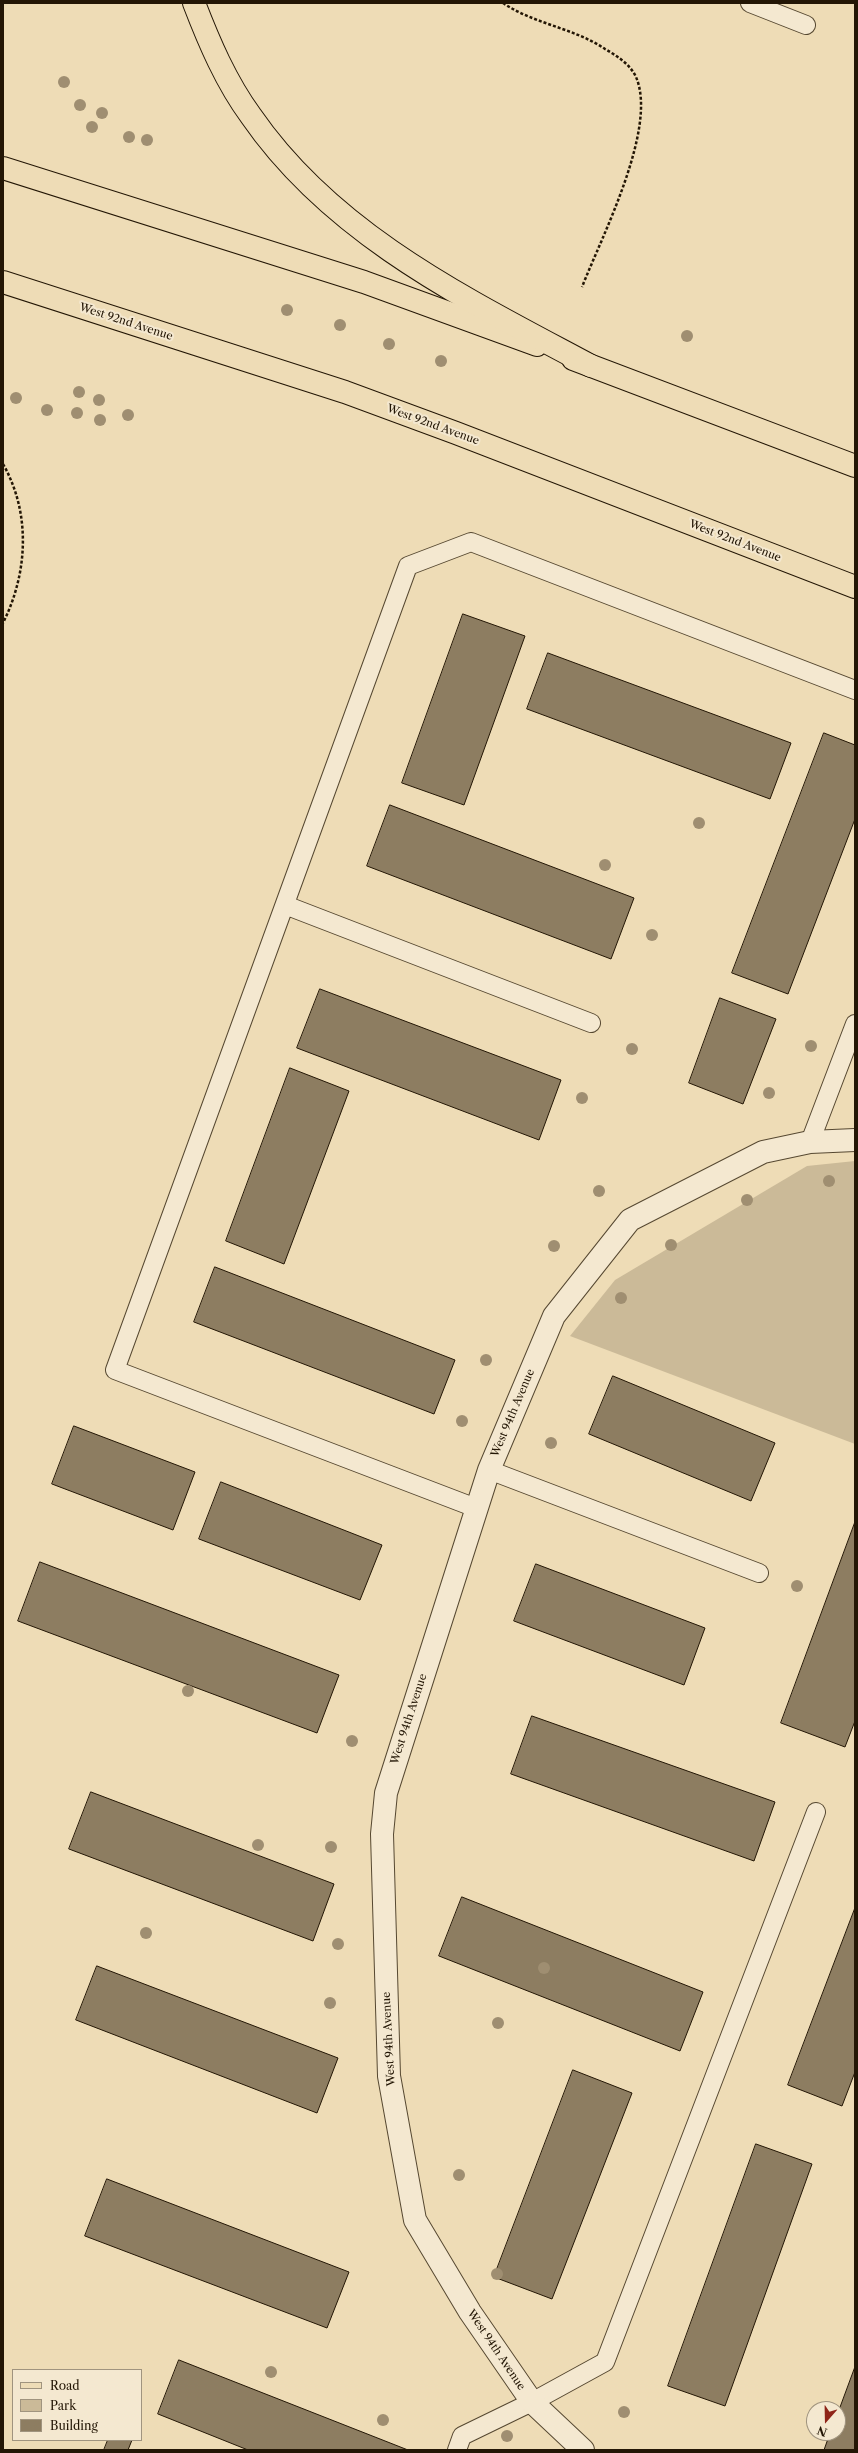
<!DOCTYPE html>
<html>
<head>
<meta charset="utf-8">
<style>
  body { margin:0 }
  #map { position:relative; width:858px; height:2453px; overflow:hidden; background:#eedcb6; font-family:"Libre Caslon Text",serif }
  canvas { display:block }
  .frame { position:absolute; inset:0; border:4px solid #231605; pointer-events:none }
  .legend { position:absolute; left:12px; top:2369px; width:130px; height:72px; box-sizing:border-box; background:#f4e8d0; border:1px solid #a0947f; margin:0; padding:5px 7px; list-style:none; font-size:12px; color:#231605 }
  .legend li { display:flex; align-items:center; gap:8px; height:20px }
  .legend b { width:20px; border:1px solid #a0947f }
  .north { position:absolute; left:806px; top:2401px; width:40px; height:40px; box-sizing:border-box; background:#f4e8d0; border:1px solid #a0947f; border-radius:50%; rotate:200deg; font-size:11px; font-weight:700; line-height:16px; text-align:center; color:#231605 }
  .north::after { content:''; display:block; margin:auto; width:14px; height:18px; background:#8f2418; clip-path:polygon(50% 0,100% 100%,50% 72%,0 100%) }
</style>
</head>
<body>
<div id="map">
<canvas width="858" height="2453"></canvas>
<div class="frame"></div>
<ul class="legend">
<li><b style="height:5px;background:#eedcb6"></b>Road</li>
<li><b style="height:11px;background:#cbba98"></b>Park</li>
<li><b style="height:11px;background:#8d7d61"></b>Building</li>
</ul>
<div class="north">N</div>
</div>
<script>
const c = document.querySelector('canvas').getContext('2d');
c.lineJoin = 'round';
function fill(path, color) { c.fillStyle = color; c.fill(path, 'evenodd'); }
function stroke(path, color, width, dash) { c.strokeStyle = color; c.lineWidth = width; c.lineCap = dash ? 'butt' : 'round'; c.setLineDash(dash || []); c.stroke(path); }
function drawText(font, color, halo, rows, align = 'center') {
  c.font = font + ' "Libre Caslon Text",serif'; c.lineWidth = 4; c.setLineDash([]); c.textBaseline = 'middle'; c.strokeStyle = halo; c.fillStyle = color; for (const [text, x, y, turn = 0] of rows) {
    c.save(); c.translate(x, y); c.rotate((+turn || 0) * Math.PI / 180); c.textAlign = isNaN(turn) ? turn : align; if (halo) c.strokeText(text, 0, 0); c.fillText(text, 0, 0); c.restore();
  }
}
fill(new Path2D(`
  M855 1161V1444L570 1336 615 1280 807 1166Z`), '#cbba98');
const building = new Path2D(`
  M463 614 525 636 464 805 402 783Z
  M548 653 791 743 770 799 527 709Z
  M824 733 855 745V819L788 994 732 973Z
  M390 805 634 898 611 959 367 866Z
  M320 989 561 1080 539 1140 297 1048Z
  M720 998 776 1019 743 1104 689 1083Z
  M290 1068 349 1091 284 1264 226 1241Z
  M215 1267 455 1360 434 1414 194 1322Z
  M613 1376 775 1443 751 1501 589 1434Z
  M74 1426 195 1472 173 1530 52 1484Z
  M221 1482 382 1545 360 1600 199 1539Z
  M855 1522V1721L845 1747 781 1723Z
  M40 1562 339 1675 317 1733 18 1621Z
  M536 1564 705 1628 684 1685 514 1621Z
  M532 1716 775 1802 754 1861 511 1774Z
  M91 1792 334 1884 313 1941 69 1849Z
  M462 1897 703 1992 680 2051 439 1956Z
  M855 1908V2072L842 2106 788 2085Z
  M97 1966 338 2058 317 2113 76 2020Z
  M573 2070 632 2093 552 2299 494 2277Z
  M756 2144 812 2164 725 2406 668 2386Z
  M107 2179 349 2272 327 2328 85 2236Z
  M179 2360 408 2450H248L158 2414Z
  M855 2367V2450H824L830 2433H838V2413Z
  M108 2440H132L128 2450H104Z`);
fill(building, '#8d7d61');
stroke(building, '#231605', 1);
const service = new Path2D(`
  M750 3 806 25
  M285 905 591 1023
  M810 1142 855 1024
  M489 1470 759 1573
  M476 1508 115 1370 408 566 471 542 855 690
  M457 2450 462 2436 532 2402 605 2362 816 1812`);
const minor = new Path2D(`
  M583 2450 532 2402 470 2312 415 2220 389 2076 382 1834 386 1793 489 1470 554 1316 630 1220 763 1152 810 1142 855 1140`);
const primary = new Path2D(`
  M3 168 364 282 537 345
  M3 282 345 392 456 433 855 587
  M573 359 855 466`);
const motorway = new Path2D(`
  M194 3C209 42 226 82 251 116 333 235 466 299 591 366`);
stroke(service, '#564831', 20);
stroke(minor, '#564831', 24);
stroke(primary, '#231605', 24);
stroke(motorway, '#231605', 24);
stroke(new Path2D(`
  M503 3C534 24 574 28 605 49 617 56 630 64 636 77 658 128 602 236 582 287
  M3 464C31 513 28 573 3 623`), '#231605', 2.5, [3, 2]);
stroke(service, '#f4e8d0', 18);
stroke(minor, '#f4e8d0', 22);
stroke(primary, '#eedcb6', 22);
stroke(motorway, '#eedcb6', 22);
c.fillStyle = '#9f8e71';
for (const [x, y] of [
  [64,82],
  [80,105],
  [102,113],
  [92,127],
  [129,137],
  [147,140],
  [287,310],
  [340,325],
  [687,336],
  [389,344],
  [441,361],
  [79,392],
  [16,398],
  [99,400],
  [47,410],
  [77,413],
  [128,415],
  [100,420],
  [699,823],
  [605,865],
  [652,935],
  [811,1046],
  [632,1049],
  [769,1093],
  [582,1098],
  [829,1181],
  [599,1191],
  [747,1200],
  [671,1245],
  [554,1246],
  [621,1298],
  [486,1360],
  [462,1421],
  [551,1443],
  [797,1586],
  [188,1691],
  [352,1741],
  [258,1845],
  [331,1847],
  [146,1933],
  [338,1944],
  [544,1968],
  [330,2003],
  [498,2023],
  [459,2175],
  [497,2274],
  [271,2372],
  [624,2412],
  [383,2420],
  [507,2436]
]) { c.beginPath(); c.arc(x, y, 6, 0, 2 * Math.PI); c.fill(); }
drawText('11px', '#231605', '#f4e8d0', [
  ["West 92nd Avenue",126,322,18],
  ["West 92nd Avenue",433,425,20],
  ["West 92nd Avenue",735,541,21],
  ["West 94th Avenue",513,1413,-67],
  ["West 94th Avenue",409,1719,-72],
  ["West 94th Avenue",389,2039,-93],
  ["West 94th Avenue",496,2350,56]
]);
</script>
</body>
</html>
